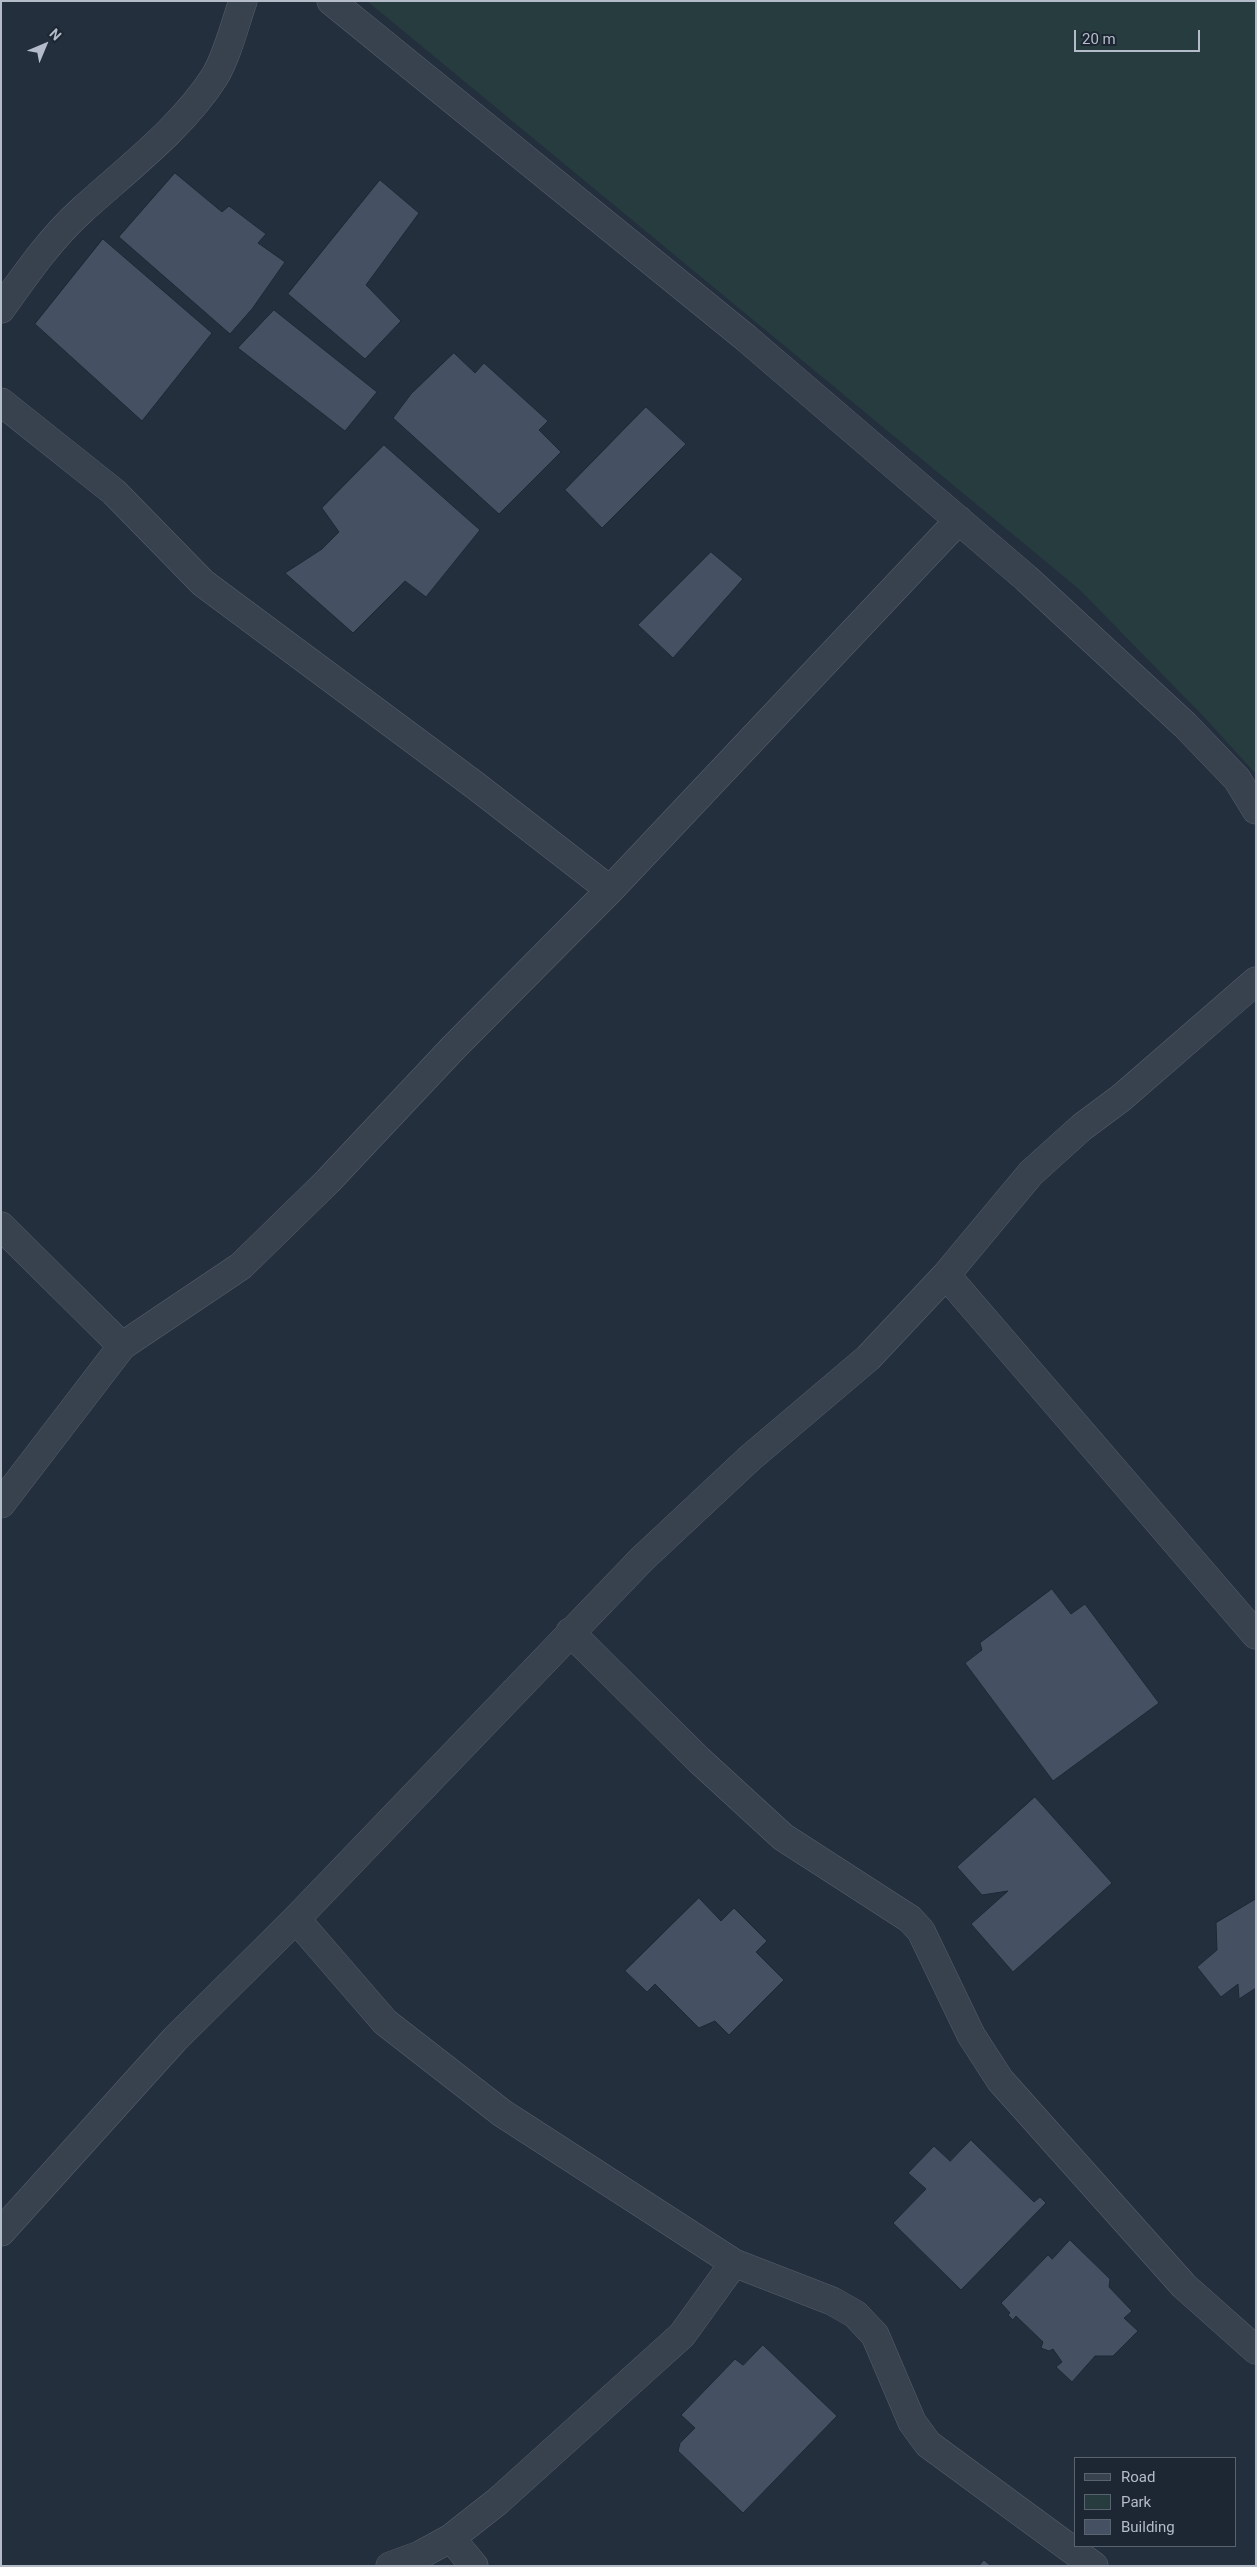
<!DOCTYPE html>
<html>
<head>
<meta charset="utf-8">
<style>
  body { margin:0 }
  #map { position:relative; width:1257px; height:2567px; overflow:hidden; background:#242f3e; font-family:Roboto,sans-serif }
  canvas { display:block }
  .frame { position:absolute; inset:0; border:2px solid #b4bcc9; pointer-events:none }
  .legend { position:absolute; left:1074px; top:2457px; width:162px; height:90px; box-sizing:border-box; background:#1d2633; border:1px solid #59626f; margin:0; padding:6px 9px; list-style:none; font-size:15px; color:#b4bcc9 }
  .legend li { display:flex; align-items:center; gap:10px; height:25px }
  .legend b { width:25px; border:1px solid #59626f }
  .north { position:absolute; left:20px; top:20px; width:50px; height:50px; -webkit-text-stroke:4px #1d2633; paint-order:stroke; rotate:45deg; font-size:14px; font-weight:700; line-height:20px; text-align:center; color:#b4bcc9 }
  .north::after { content:''; display:block; margin:auto; width:18px; height:22px; background:#b4bcc9; clip-path:polygon(50% 0,100% 100%,50% 72%,0 100%) }
  .scale { position:absolute; left:1074px; top:30px; width:126px; height:22px; box-sizing:border-box; border:2px solid #b4bcc9; border-top:0; padding-left:6px; font-size:15px; line-height:18px; white-space:nowrap; color:#b4bcc9; -webkit-text-stroke:4px #1d2633; paint-order:stroke }
</style>
</head>
<body>
<div id="map">
<canvas width="1257" height="2567"></canvas>
<div class="frame"></div>
<ul class="legend">
<li><b style="height:6px;background:#38414e"></b>Road</li>
<li><b style="height:14px;background:#263c3f"></b>Park</li>
<li><b style="height:14px;background:#455162"></b>Building</li>
</ul>
<div class="north">N</div>
<div class="scale">20 m</div>
</div>
<script>
const c = document.querySelector('canvas').getContext('2d');
c.lineJoin = 'round';
function fill(path, color) { c.fillStyle = color; c.fill(path, 'evenodd'); }
function stroke(path, color, width, dash) { c.strokeStyle = color; c.lineWidth = width; c.lineCap = dash ? 'butt' : 'round'; c.setLineDash(dash || []); c.stroke(path); }
fill(new Path2D(`
  M367 1H1256V774L1206 719 1079 589Z`), '#263c3f');
const building = new Path2D(`
  M175 173 222 212 229 206 266 234 258 243 285 262 252 309 230 334 119 237Z
  M380 180 419 213 366 285 401 321 365 359 288 294Z
  M103 239 212 333 142 421 35 324Z
  M274 310 377 392 345 431 238 348Z
  M454 353 475 373 484 363 548 421 539 430 561 452 499 514 393 418 411 394Z
  M646 407 686 444 602 528 565 490Z
  M384 445 480 530 426 597 405 581 353 633 285 573 322 549 339 532 322 508Z
  M711 552 743 579 673 658 638 625Z
  M1052 1589 1071 1614 1085 1604 1159 1703 1053 1781 965 1663 982 1650 980 1643Z
  M1035 1797 1112 1883 1013 1972 971 1924 1008 1891 982 1895 957 1867Z
  M699 1898 721 1921 734 1908 767 1941 756 1952 784 1980 729 2035 715 2021 699 2028 655 1984 647 1992 625 1971Z
  M1256 1899V1988L1239 1999 1238 1984 1221 1997 1197 1967 1217 1950 1216 1923Z
  M971 2140 1034 2202 1040 2197 1046 2203 961 2290 893 2223 926 2189 908 2173 934 2146 950 2161Z
  M1070 2240 1110 2279 1109 2287 1132 2311 1124 2318 1138 2331 1113 2356H1095L1072 2382 1056 2367 1062 2362 1053 2349 1049 2351 1041 2348 1043 2342 1016 2316 1013 2320 1008 2315 1010 2313 1001 2303 1048 2255 1052 2259Z
  M763 2345 837 2416 743 2513 678 2451 680 2443 695 2428 681 2415 735 2359 743 2365Z
  M984 2560 991 2566H979Z`);
fill(building, '#455162');
stroke(building, '#1f2835', 1);
const minor = new Path2D(`
  M331 1 746 338 1026 578 1185 725 1237 779 1256 810
  M1 309C26 274 50 239 82 210 126 170 183 127 215 76 227 56 235 24 243 1
  M1 402 114 492 203 583 476 786 610 890
  M1 1226 122 1346 1 1504
  M946 1275 1256 1635
  M122 1346 241 1266 328 1181 454 1047 610 890 959 520
  M570 1632 699 1760 783 1837 910 1919 921 1931 971 2035 1000 2080 1184 2286 1256 2350
  M296 1919 385 2022 502 2113 734 2263 832 2301 855 2314 875 2335 912 2422 928 2444 1094 2566
  M1 2232 175 2039 296 1919 642 1559 750 1458 868 1358 946 1275 1031 1173 1082 1127 1121 1098 1256 981
  M451 2538 474 2566
  M390 2566 420 2555 451 2538 498 2501 682 2335 734 2263`);
stroke(minor, '#565f6c', 29);
stroke(minor, '#38414e', 28);
</script>
</body>
</html>
